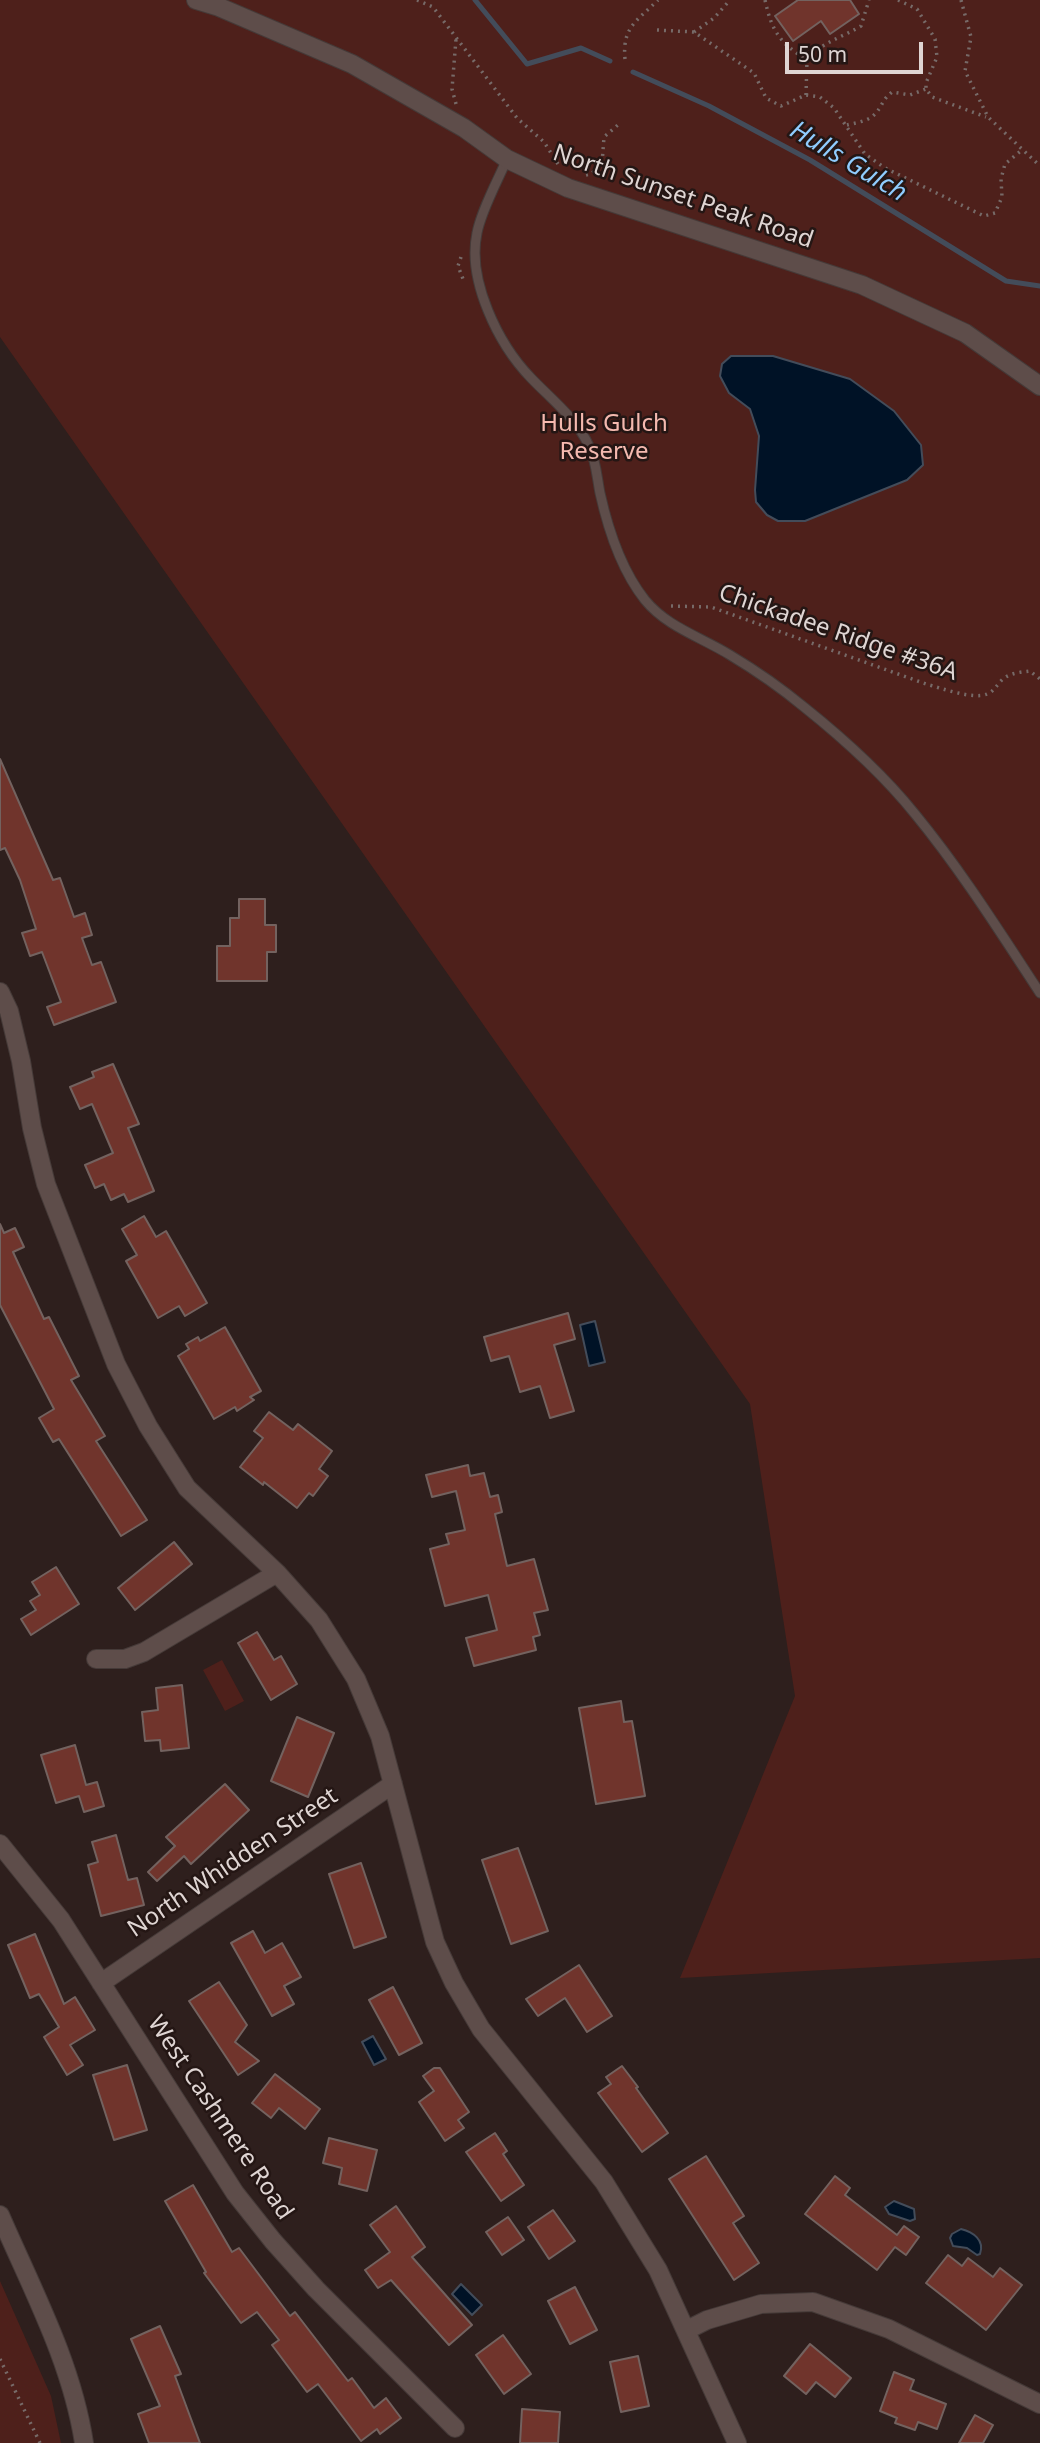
<!DOCTYPE html>
<html>
<head>
<meta charset="utf-8">
<style>
  body { margin:0 }
  #map { position:relative; width:1040px; height:2443px; overflow:hidden; background:#2e1f1d; font-family:"Noto Sans",sans-serif }
  canvas { display:block }
  .scale { position:absolute; left:785px; top:42px; width:138px; height:32px; box-sizing:border-box; border:4px solid #dfd5d3; border-top:0; padding-left:9px; font-size:21px; line-height:24px; white-space:nowrap; color:#dfd5d3; -webkit-text-stroke:5px #241614; paint-order:stroke }
</style>
</head>
<body>
<div id="map">
<canvas width="1040" height="2443"></canvas>
<div class="scale">50 m</div>
</div>
<script>
const c = document.querySelector('canvas').getContext('2d');
c.lineJoin = 'round';
function fill(path, color) { c.fillStyle = color; c.fill(path, 'evenodd'); }
function stroke(path, color, width, dash) { c.strokeStyle = color; c.lineWidth = width; c.lineCap = dash ? 'butt' : 'round'; c.setLineDash(dash || []); c.stroke(path); }
function drawText(font, color, halo, rows, align = 'center') {
  c.font = font + ' "Noto Sans",sans-serif'; c.lineWidth = 5; c.setLineDash([]); c.textBaseline = 'middle'; c.strokeStyle = halo; c.fillStyle = color; for (const [text, x, y, turn = 0] of rows) {
    c.save(); c.translate(x, y); c.rotate((+turn || 0) * Math.PI / 180); c.textAlign = isNaN(turn) ? turn : align; if (halo) c.strokeText(text, 0, 0); c.fillText(text, 0, 0); c.restore();
  }
}
fill(new Path2D(`
  M0 0H1040V1958L680 1978 795 1696 750 1404 0 337Z
  M222 1660 244 1701 225 1711 203 1670Z
  M0 2281 51 2396 61 2443H0Z`), '#4e201b');
const water = new Path2D(`
  M731 356H773L850 379 894 411 921 445 923 465 907 480 805 521H778L767 515 756 502 755 490 759 436 750 409 729 393 720 376 722 364Z
  M595 1321 605 1362 589 1366 580 1325Z
  M373 2036 386 2059 374 2065 362 2042Z
  M894 2201 914 2209 915 2219 910 2221 889 2214 885 2207Z
  M961 2229C973 2232 985 2240 980 2254L977 2255 967 2248 953 2246 950 2238 952 2234Z
  M461 2284 482 2305 472 2315 452 2294Z`);
fill(water, '#001226');
stroke(water, '#434c5a', 2);
stroke(new Path2D(`
  M475 0 527 64 581 48 610 61
  M633 72 709 106 810 160 1006 281 1040 286`), '#434c5a', 5);
const building = new Path2D(`
  M798 0H850L859 14 830 34 821 21 793 41 775 16Z
  M0 759 53 880 60 878 74 917 85 913 92 935 82 938 92 965 101 962 116 1002 54 1025 47 1007 61 1002 42 952 30 956 22 933 36 929 20 880 5 848 0 850Z
  M239 899H265V925H276V952H267V981H217V946H230V918H239Z
  M113 1064 139 1124 128 1128 154 1191 128 1202 124 1194 111 1200 104 1184 95 1188 85 1165 113 1153 92 1104 80 1109 70 1087 94 1077 92 1072Z
  M144 1216 156 1237 166 1231 207 1303 185 1316 179 1306 158 1318 126 1261 137 1255 122 1229Z
  M0 1224 4 1233 15 1228 24 1247 13 1252 44 1319 49 1317 79 1376 71 1380 105 1436 96 1441 147 1520 121 1536 59 1439 53 1442 39 1418 54 1409 0 1305Z
  M568 1313 575 1339 554 1345 574 1411 550 1418 540 1386 520 1392 509 1356 491 1361 484 1337Z
  M225 1327 261 1391 250 1397 254 1400 237 1411 235 1407 214 1419 178 1356 189 1349 186 1344 198 1337 200 1341Z
  M269 1412 293 1430 298 1424 332 1451 319 1469 328 1476 313 1496 309 1493 297 1508 264 1482 263 1485 240 1467 263 1438 254 1431Z
  M468 1465 470 1476 484 1473 490 1497 498 1495 502 1512 495 1514 507 1566 534 1559 548 1610 534 1613 540 1635 533 1637 536 1650 474 1666 466 1638 497 1630 488 1595 445 1606 430 1549 449 1544 446 1534 465 1530 456 1491 432 1497 426 1475Z
  M174 1542 192 1564 135 1610 118 1588Z
  M56 1567 79 1604 31 1635 21 1619 36 1610 30 1601 40 1595 32 1582Z
  M257 1632 274 1660 281 1656 297 1684 271 1700 238 1643Z
  M182 1685 189 1748 161 1751 160 1740 145 1741 142 1712 158 1710 156 1688Z
  M621 1701 624 1722 632 1721 645 1796 596 1804 579 1708Z
  M297 1717 334 1733 308 1797 271 1781Z
  M75 1745 86 1785 97 1782 104 1806 84 1812 79 1796 56 1803 41 1755Z
  M225 1784 249 1810 191 1864 184 1856 157 1881 148 1872 175 1846 166 1837Z
  M116 1835 128 1880 137 1878 144 1905 101 1916 88 1865 98 1862 92 1842Z
  M518 1848 548 1931 511 1944 482 1860Z
  M361 1863 386 1937 354 1948 329 1874Z
  M253 1931 265 1953 282 1943 301 1977 284 1986 294 2004 272 2016 231 1943Z
  M35 1934 64 2004 75 1997 95 2030 70 2045 83 2065 67 2075 44 2037 59 2027 39 1994 30 1998 8 1945Z
  M579 1965 612 2016 587 2032 565 1998 538 2016 526 1999Z
  M219 1982 247 2025 235 2042 259 2061 238 2075 189 2001Z
  M393 1987 422 2043 399 2055 369 2000Z
  M127 2065 147 2130 114 2140 93 2075Z
  M622 2066 638 2087 636 2088 668 2133 642 2152 598 2093 611 2084 606 2077Z
  M434 2068H440L469 2112 458 2120 464 2128 445 2141 419 2102 434 2091 423 2076Z
  M275 2074 320 2109 305 2129 279 2108 271 2118 252 2103Z
  M495 2133 507 2151 503 2154 524 2185 501 2201 466 2152Z
  M329 2138 377 2150 367 2191 339 2184 342 2168 323 2163Z
  M706 2156 744 2216 733 2223 759 2263 734 2280 669 2179Z
  M835 2176 850 2188 845 2195 897 2235 904 2226 919 2237 906 2255 895 2247 877 2270 805 2214Z
  M193 2185 232 2252 239 2248 290 2316 295 2312 348 2381 352 2378 374 2408 386 2398 401 2418 380 2434 377 2429 361 2441 318 2384 307 2392 272 2345 279 2340 257 2312 241 2323 204 2273 206 2272 165 2201Z
  M396 2206 425 2247 412 2257 472 2325 449 2345 391 2280 378 2288 365 2270 390 2252 370 2225Z
  M553 2210 575 2241 549 2259 528 2227Z
  M508 2217 524 2240 502 2255 486 2232Z
  M948 2255 962 2266 968 2258 993 2277 1000 2268 1022 2285 986 2330 926 2283Z
  M575 2287 597 2330 570 2344 548 2301Z
  M160 2326 181 2374 175 2376 200 2443H149L138 2414 160 2406 131 2339Z
  M503 2335 531 2374 504 2394 476 2355Z
  M810 2344 851 2378 835 2397 816 2382 806 2394 784 2376Z
  M638 2356 649 2406 621 2412 610 2362Z
  M894 2372 914 2380 910 2390 946 2404 937 2429 918 2422 915 2430 895 2423 897 2418 880 2411Z
  M522 2409 560 2412 558 2443H520Z
  M975 2415 993 2425 983 2443H959Z`);
fill(building, '#70342c');
stroke(building, '#73625f', 2);
const lane = new Path2D(`
  M507 159C498 180 481 211 477 233 467 280 498 344 531 378 551 399 577 419 589 446 596 460 597 478 600 493 608 529 622 571 645 600 667 627 701 637 730 655 755 670 781 688 804 707 844 739 883 774 915 814 961 870 1000 932 1040 993`);
const street = new Path2D(`
  M196 0 219 7 352 64 464 128 507 159 568 188 862 285 965 333 1040 386
  M0 992 9 1011 21 1061 32 1128 46 1184 116 1364 148 1426 187 1488 277 1573 319 1620 356 1679 380 1736 435 1942 454 1983 481 2029 604 2182 658 2270 737 2443
  M96 1659H125L144 1652 277 1573
  M0 1844 61 1920 235 2193 273 2241 316 2289 455 2428
  M101 1983 393 1784
  M0 2215C32 2289 72 2363 84 2443
  M687 2330 707 2320 761 2304 813 2302 889 2329 1040 2404`);
stroke(lane, '#453a38', 11);
stroke(street, '#453a38', 20);
stroke(new Path2D(`
  M417 0 433 7 517 118 544 142 558 164
  M765 0C772 32 780 43 807 60
  M898 0 917 9 935 39 937 57 926 83V89L932 97 986 117
  M961 0 971 37 965 71 988 117 1040 166
  M657 30 694 32 754 73 766 98 781 106 806 95 820 97 834 108 865 154 885 168 984 216 995 213 1002 197 1001 179 1005 164 1022 150
  M694 32 714 18 730 0
  M625 59C622 27 637 21 658 0
  M806 95 807 60C822 42 841 38 861 26L869 0
  M456 104 452 89 456 39
  M847 125C855 123 868 121 874 115 883 106 881 101 892 92L910 95 926 89
  M586 175 591 174 602 164 604 137 619 124
  M461 257 458 266 463 279
  M671 606 711 607 926 684C941 688 973 700 987 694 995 691 997 684 1003 679 1010 673 1021 672 1030 671L1040 679
  M0 2359 40 2443`), '#776a68', 3.5, [2, 5]);
stroke(lane, '#5e4d4a', 9);
stroke(street, '#5e4d4a', 18);
drawText('24px', '#dfd5d3', '#241614', [
  ["North Sunset Peak Road",683,197,19],
  ["Chickadee Ridge #36A",838,633,19],
  ["North Whidden Street",233,1863,-34],
  ["West Cashmere Road",220,2118,56]
]);
drawText('24px', '#f4b9af', '#241614', [
  ["Hulls Gulch",604,424],
  ["Reserve",604,452]
]);
drawText('italic 26px', '#90ccfe', '#241614', [
  ["Hulls Gulch",848,162,31]
]);
</script>
</body>
</html>
